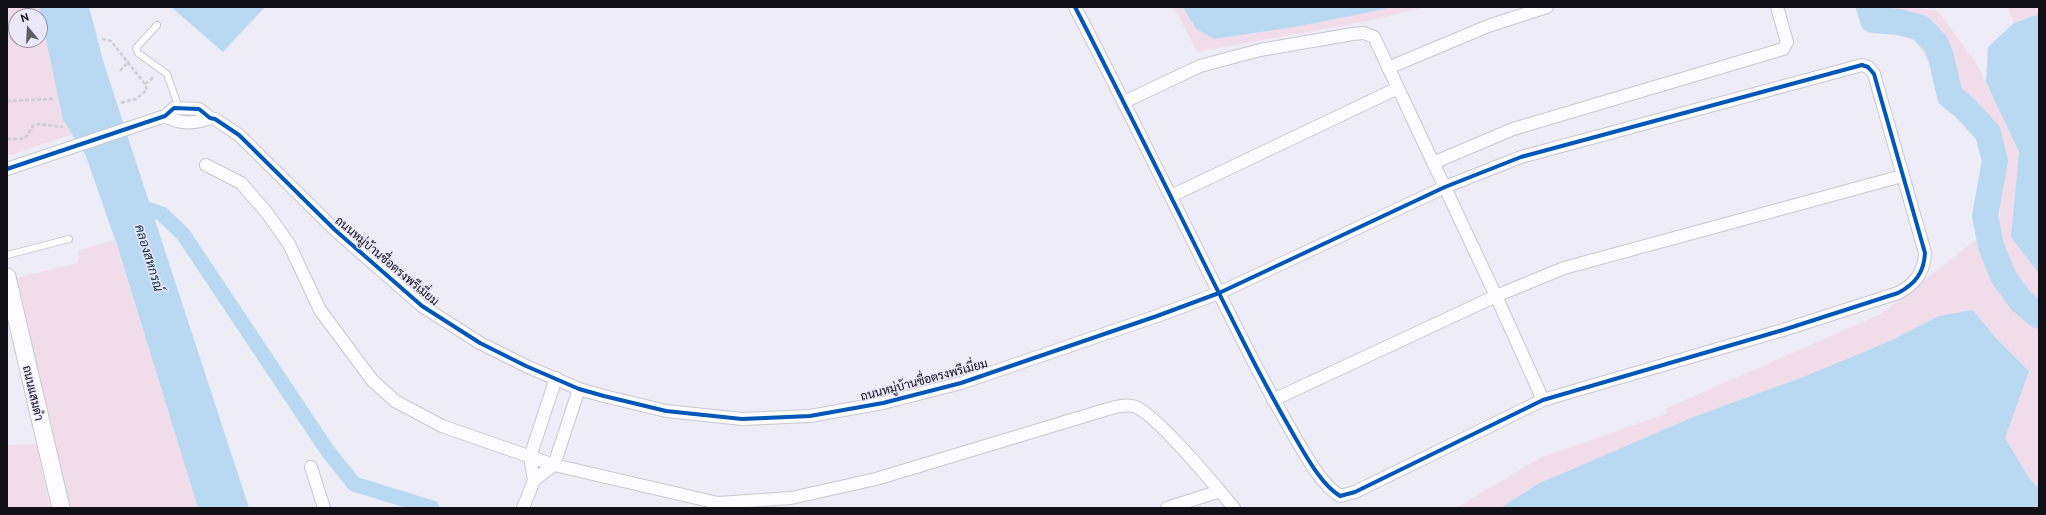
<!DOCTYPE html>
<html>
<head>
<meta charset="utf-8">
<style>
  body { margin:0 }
  #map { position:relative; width:2046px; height:515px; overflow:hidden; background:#eeecf6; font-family:Ubuntu,sans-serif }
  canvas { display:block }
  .frame { position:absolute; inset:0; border:8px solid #111016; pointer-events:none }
  .north { position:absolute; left:8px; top:8px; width:40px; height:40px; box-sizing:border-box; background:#ebe8fa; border:1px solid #94929f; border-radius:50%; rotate:342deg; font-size:11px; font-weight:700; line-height:16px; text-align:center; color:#111016 }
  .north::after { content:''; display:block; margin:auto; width:14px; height:18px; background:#5e5d64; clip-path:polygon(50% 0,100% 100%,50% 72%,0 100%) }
</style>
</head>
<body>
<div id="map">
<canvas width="2046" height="515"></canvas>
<div class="frame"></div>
<div class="north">N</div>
</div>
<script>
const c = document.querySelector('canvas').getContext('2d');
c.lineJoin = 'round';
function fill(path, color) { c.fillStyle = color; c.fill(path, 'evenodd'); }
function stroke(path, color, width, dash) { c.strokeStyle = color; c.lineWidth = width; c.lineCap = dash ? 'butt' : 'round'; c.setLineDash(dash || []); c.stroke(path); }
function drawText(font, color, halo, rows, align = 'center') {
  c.font = font + ' Ubuntu,Sarabun,sans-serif'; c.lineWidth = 3; c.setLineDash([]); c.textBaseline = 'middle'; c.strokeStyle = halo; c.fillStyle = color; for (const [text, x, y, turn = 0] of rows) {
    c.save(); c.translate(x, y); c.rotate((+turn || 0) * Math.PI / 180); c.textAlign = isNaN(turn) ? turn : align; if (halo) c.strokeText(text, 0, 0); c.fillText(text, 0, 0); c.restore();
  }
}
fill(new Path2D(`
  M7 7H39L63 120 72 134 11 155 7 153ZM16 16H40V40H16Z
  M1174 7H1183L1196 29 1215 39 1295 27 1395 7H1424L1373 20 1197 52Z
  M1883 7H1903L1938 11 1978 66 2019 152 2012 237 2039 274V488L2029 478 2004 438 2029 371 1995 337 1973 310 1939 316 1890 341 1803 377 1693 417 1538 484 1500 508H1456L1540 458 1668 413 1665 409 1881 314 1999 222 2005 149 1953 109 1914 36 1893 30Z
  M2007 7H2039V14L2014 23Z
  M115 240 198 508H69L15 280 19 277 78 263 79 250Z
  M36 444 50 508H7V445Z`), '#f1ddea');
fill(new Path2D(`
  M39 7H89L104 64 249 508H198L117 245 86 156 63 120Z
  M171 7H265L223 52Z
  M1183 7H1395L1295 27 1214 39 1196 29Z
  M2039 14V274L2011 237 2019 152 1986 82 1988 47 2014 23Z
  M1973 310 1995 337 2029 371 2005 438 2029 478 2039 488V508H1500L1538 484 1693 417 1803 377 1890 341 1939 316Z`), '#b9d9f2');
stroke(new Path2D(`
  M132 204 162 214 183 234 327 450 354 484 432 508`), '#b9d9f2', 15);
stroke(new Path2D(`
  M1869 7 1873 20 1899 22 1921 28 1936 44 1941 57 1950 96 1964 107 1988 133 1995 161 1985 216 1991 246 2003 276 2021 301 2039 316`), '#b9d9f2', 26);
const lane = new Path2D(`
  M157 25 136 48 138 53 167 74 179 108
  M7 255 69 239`);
const street = new Path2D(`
  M1388 68 1488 26 1547 7
  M1124 102 1200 66 1260 50 1353 34 1364 33 1374 37 1496 296 1543 400
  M165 116C179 124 195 124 210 118
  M1433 163 1513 129 1783 49 1787 42 1777 7
  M206 165 241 183 267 213 289 244 320 310 372 380 395 401 442 426 554 465 718 503 791 498 876 479 1108 409C1116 407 1124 404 1133 406 1153 410 1218 489 1234 508
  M7 169 165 116 174 108 199 109 210 118 215 119 239 135 335 230 422 306 480 343 526 366 579 389 604 396 666 411 742 419 810 416 883 403 961 383 1157 316 1219 293 1445 187 1521 157 1862 65 1868 67 1874 74 1925 253C1924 273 1915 284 1898 293L1783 330 1543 400 1355 492 1340 496C1321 484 1308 459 1296 439 1277 406 1259 373 1242 339 1186 228 1132 117 1075 7
  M1171 196 1398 88
  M556 378 530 457 534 480 554 465 579 389
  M1273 400 1496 296 1564 268 1902 176
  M311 467 324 508
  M523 508 534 480
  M1167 508 1220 491`);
const secondary = new Path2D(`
  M7 277 61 508`);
stroke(lane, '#c9c7ce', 8);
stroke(street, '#c9c7ce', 14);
stroke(secondary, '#c9c7ce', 19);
stroke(new Path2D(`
  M102 39 111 41 145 84 147 90 136 99 120 103
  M120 71 129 61
  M145 84 154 77
  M7 101 53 99
  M7 139H21L27 136 33 126 39 124 63 127`), '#cfced2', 2.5, [4, 2]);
stroke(lane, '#fcfcfe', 6);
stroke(street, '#fcfcfe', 12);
stroke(secondary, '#fcfcfe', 17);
stroke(new Path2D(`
  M7 169 165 116 174 108 199 109 210 118 215 119 239 135 335 230 422 306 480 343 526 366 579 389 604 396 666 411 742 419 810 416 883 403 961 383 1157 316 1219 293 1445 187 1521 157 1862 65 1868 67 1874 74 1925 253C1924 273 1915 284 1898 293L1783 330 1543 400 1355 492 1340 496C1321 484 1308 459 1296 439 1277 406 1259 373 1242 339 1186 228 1132 117 1075 7`), '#0057b8', 4);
drawText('12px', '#111016', '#ebe8fa', [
  ["ถนนหมู่บ้านซื่อตรงพรีเมี่ยม",387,261,40],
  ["ถนนหมู่บ้านซื่อตรงพรีเมี่ยม",924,380,-15],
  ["ถนนแสมดำ",33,393,77]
]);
drawText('italic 13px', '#093147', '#ebe8fa', [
  ["คลองสหกรณ์",149,258,73]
]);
</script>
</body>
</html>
